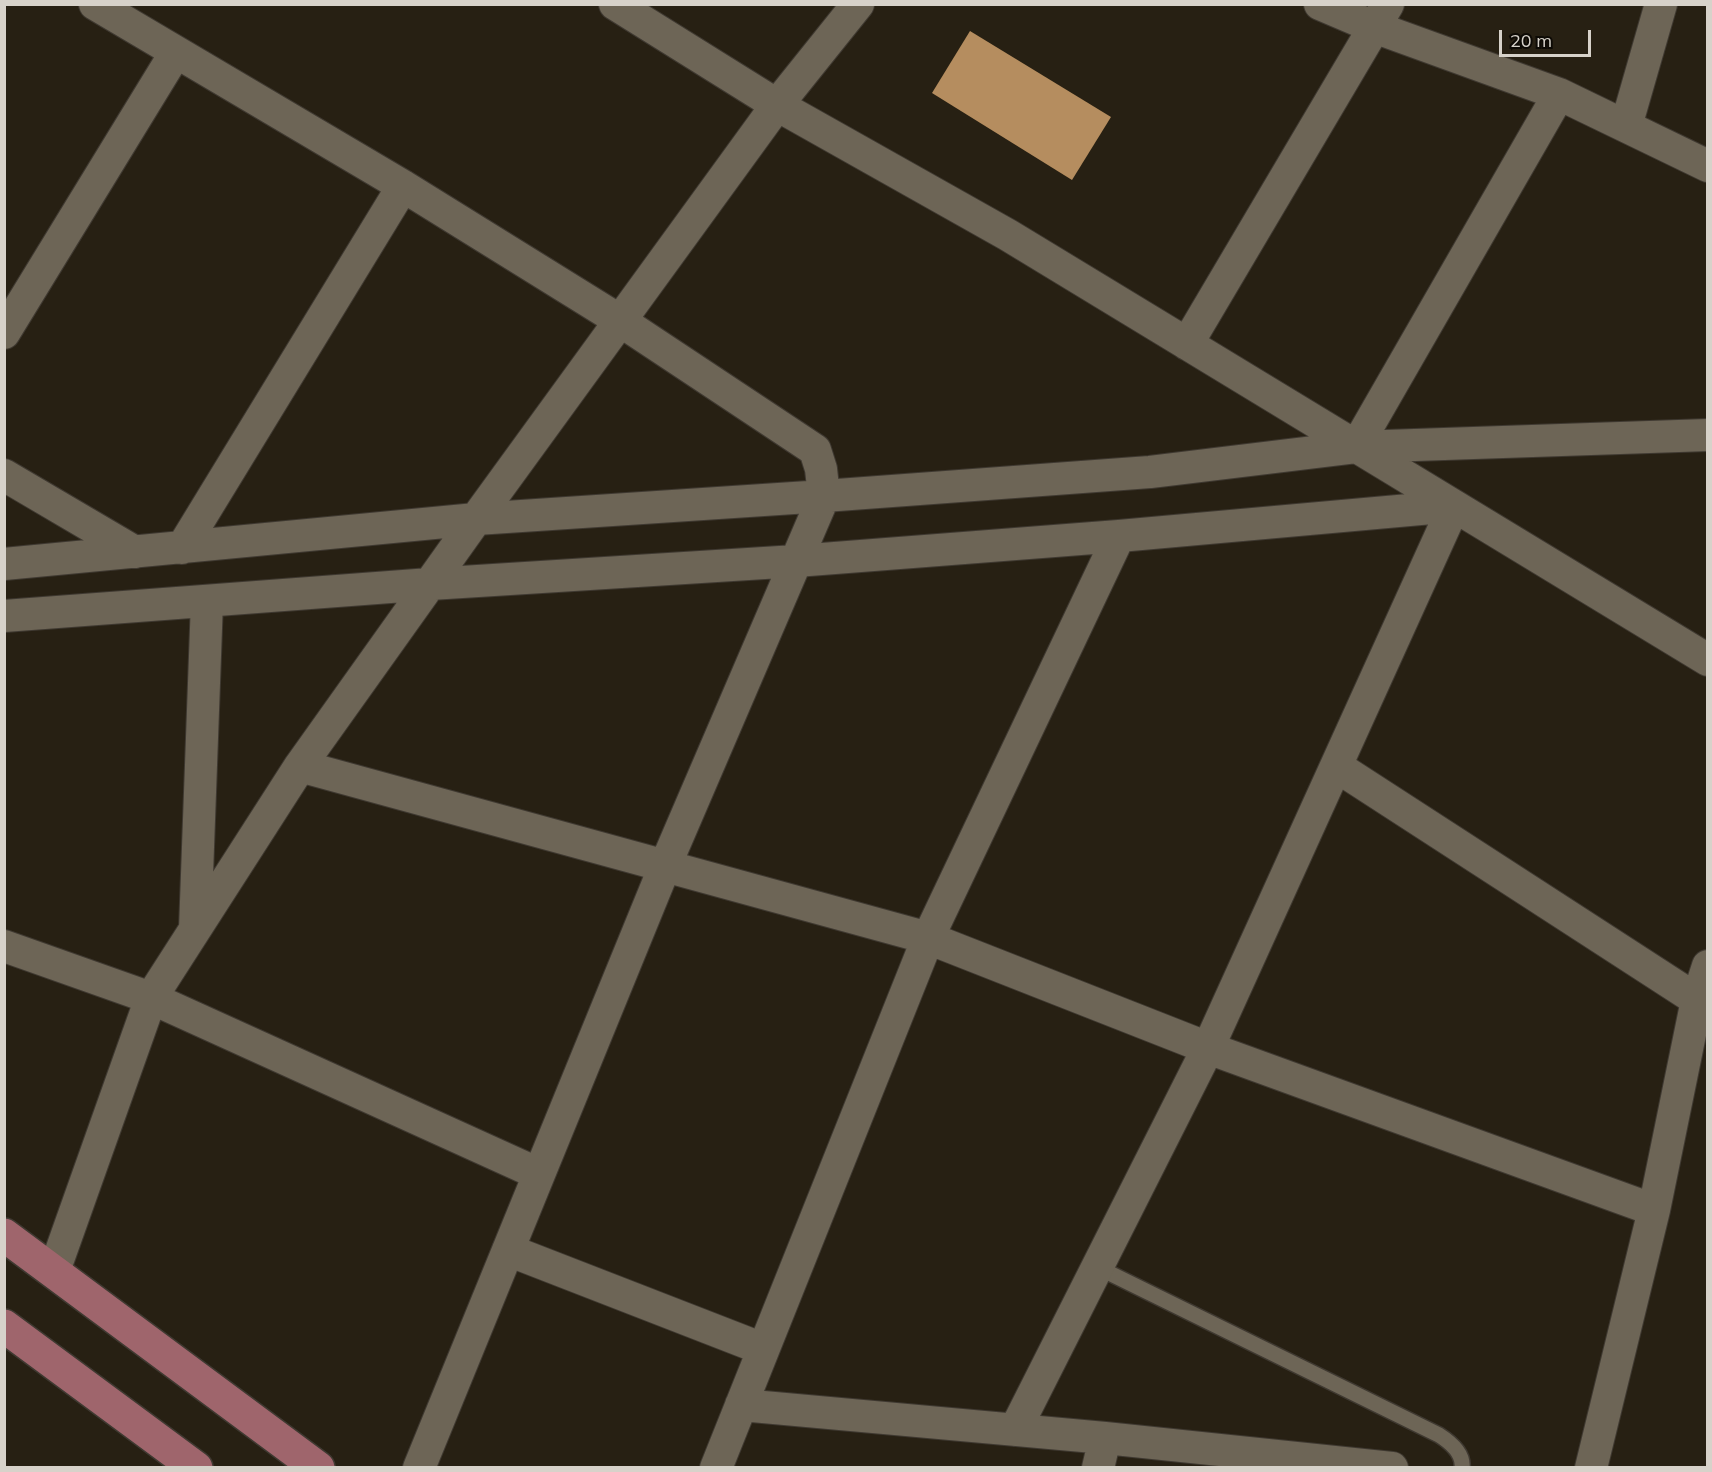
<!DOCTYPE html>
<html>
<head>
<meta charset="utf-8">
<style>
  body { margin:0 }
  #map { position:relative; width:1712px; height:1472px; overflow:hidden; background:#272013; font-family:Mulish,sans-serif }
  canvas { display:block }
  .frame { position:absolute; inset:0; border:6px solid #d7d2ca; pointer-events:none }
  .scale { position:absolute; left:1499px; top:30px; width:92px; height:27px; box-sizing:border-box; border:3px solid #d7d2ca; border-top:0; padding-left:8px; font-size:18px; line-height:21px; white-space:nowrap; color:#d7d2ca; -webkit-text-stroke:4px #0d0a05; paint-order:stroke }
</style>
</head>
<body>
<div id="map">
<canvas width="1712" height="1472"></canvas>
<div class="frame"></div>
<div class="scale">20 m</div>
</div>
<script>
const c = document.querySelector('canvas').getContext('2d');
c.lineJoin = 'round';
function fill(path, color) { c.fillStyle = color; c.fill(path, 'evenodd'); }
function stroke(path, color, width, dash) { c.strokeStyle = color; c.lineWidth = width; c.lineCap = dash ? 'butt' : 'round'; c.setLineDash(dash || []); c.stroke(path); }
fill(new Path2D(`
  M970 31 1111 117 1072 180 932 93Z`), '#b58d5f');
const service = new Path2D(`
  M1097 1267 1439 1435C1450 1442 1464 1453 1462 1468`);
const minor = new Path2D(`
  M95 4 403 186 619 320 815 450 821 469 824 496 665 866 419 1468
  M615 4 777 105 1008 235 1708 660
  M858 4 777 105 476 519 300 766 928 938 1208 1048 1654 1210
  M1320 4 1374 27 1559 94 1708 166
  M1626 126 1661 4
  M4 333 176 52
  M1187 344 1388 4
  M1356 447 1559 94
  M4 475 135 552
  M182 548 403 186
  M4 564 476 519 824 496 1150 472 1356 447 1708 435
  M4 616 430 584 796 561 1119 536 1454 506 1208 1048 1015 1430
  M1336 766 1708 1007
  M195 929 207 601
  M4 946 151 998 539 1174
  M508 1250 763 1349
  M54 1271 151 998 300 766
  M741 1405 1105 1438 1392 1468
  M716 1468 928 938 1119 536
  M1098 1468 1105 1438
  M1591 1468 1654 1210 1697 1000 1708 966`);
const primary = new Path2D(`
  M4 1235 318 1468
  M4 1326 196 1468`);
stroke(service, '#3f3931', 18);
stroke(minor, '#3f3931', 34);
stroke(primary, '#3f3931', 36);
stroke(service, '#6d6556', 15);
stroke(minor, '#6d6556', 32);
stroke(primary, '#9f656c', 33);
</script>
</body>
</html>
